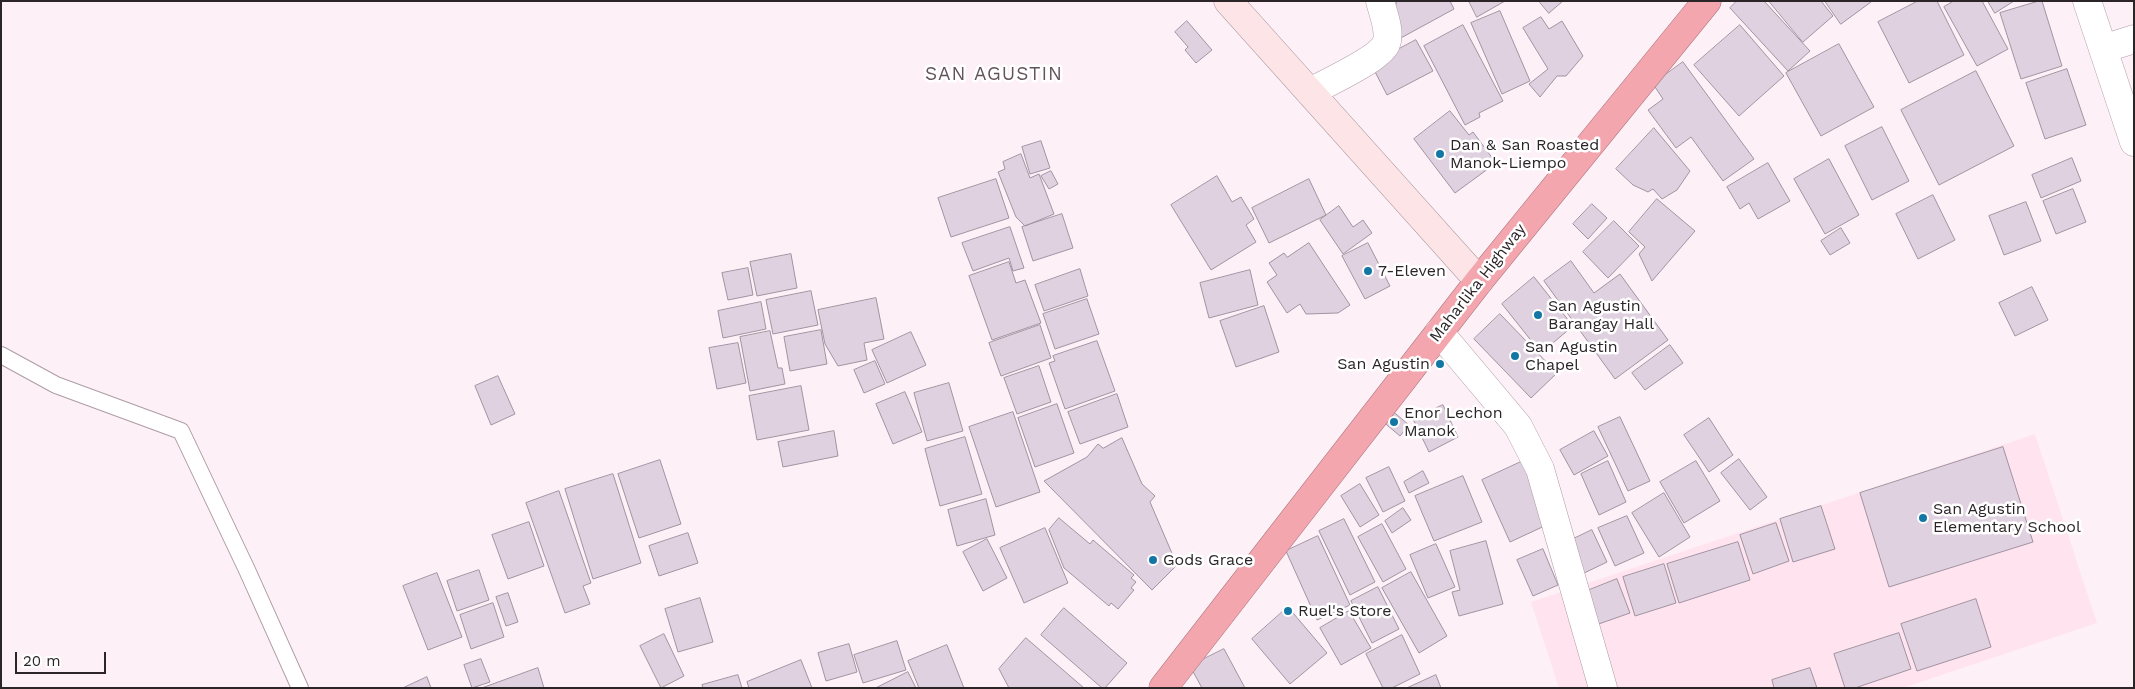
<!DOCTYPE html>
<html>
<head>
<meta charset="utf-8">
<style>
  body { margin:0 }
  #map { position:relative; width:2135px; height:689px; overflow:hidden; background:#fdf1f7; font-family:"Work Sans",sans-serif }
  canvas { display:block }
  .frame { position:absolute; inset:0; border:2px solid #2c2528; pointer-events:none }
  .scale { position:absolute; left:15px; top:652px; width:91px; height:22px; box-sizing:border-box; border:2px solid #2c2528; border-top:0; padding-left:6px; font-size:15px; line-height:18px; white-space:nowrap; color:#2c2528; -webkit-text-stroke:4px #fff; paint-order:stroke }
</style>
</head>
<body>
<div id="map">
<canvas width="2135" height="689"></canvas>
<div class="frame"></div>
<div class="scale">20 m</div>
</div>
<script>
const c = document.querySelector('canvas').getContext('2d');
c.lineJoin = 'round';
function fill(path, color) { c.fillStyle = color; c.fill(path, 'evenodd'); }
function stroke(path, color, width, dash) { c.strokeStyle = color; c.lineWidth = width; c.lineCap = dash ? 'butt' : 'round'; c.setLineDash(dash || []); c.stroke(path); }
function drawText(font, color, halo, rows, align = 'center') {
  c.font = font + ' "Work Sans",sans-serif'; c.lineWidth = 5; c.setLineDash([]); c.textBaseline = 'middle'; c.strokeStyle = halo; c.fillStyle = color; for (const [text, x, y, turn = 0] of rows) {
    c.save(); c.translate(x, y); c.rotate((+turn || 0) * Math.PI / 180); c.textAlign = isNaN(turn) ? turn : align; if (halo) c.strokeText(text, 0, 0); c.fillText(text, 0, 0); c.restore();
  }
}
fill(new Path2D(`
  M2035 434 2097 623 1903 688H1559L1531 602Z`), '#ffe3ef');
const building = new Path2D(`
  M1397 1H1450L1454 9 1388 45Z
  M1469 1H1505L1477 17Z
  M1539 1H1563L1549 13Z
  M1737 1H1764L1810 51 1788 71 1730 8Z
  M1769 1H1821L1833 16 1803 42Z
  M1825 1H1870L1871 2 1841 24Z
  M1918 1H1937L1964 55 1909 83 1878 22Z
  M1954 1H1982L2008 49 1977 66 1944 7Z
  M1988 1H2014L1995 13Z
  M2039 1H2042L2062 66 2021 79 2000 13Z
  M1500 11 1530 81 1502 94 1471 23Z
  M1541 17 1549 29 1562 21 1583 56 1566 76H1557L1540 97 1529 84 1548 69 1523 28Z
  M1187 21 1212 50 1196 63 1185 50 1188 47 1175 32Z
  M1463 25 1503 101 1479 113 1480 117 1465 125 1424 46Z
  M1740 25 1784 76 1739 116 1694 65Z
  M1416 40 1433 71 1387 95 1371 64Z
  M1839 44 1874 107 1821 136 1786 73Z
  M1683 62 1754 159 1723 181 1691 137 1676 148 1648 110 1663 99 1653 84Z
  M2067 69 2086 125 2045 139 2026 83Z
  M1976 71 2014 146 1939 185 1901 110Z
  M1450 111 1469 135 1473 132 1496 163 1455 193 1414 139Z
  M1882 127 1909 181 1872 200 1845 146Z
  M1654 128 1690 171 1677 190 1662 199 1653 189 1648 192 1633 185 1616 169Z
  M1041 141 1050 168 1030 174 1022 147Z
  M1021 154 1030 178 1039 174 1054 214 1025 226 1016 217 998 172 1005 169 1003 162Z
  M2072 158 2081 181 2041 198 2032 175Z
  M1829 159 1859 215 1825 234 1794 179Z
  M1768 163 1790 201 1758 219 1749 203 1740 209 1727 187Z
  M1051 171 1058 184 1049 189 1041 176Z
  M1217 176 1232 202 1241 197 1254 219 1246 225 1256 242 1211 270 1171 205Z
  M996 179 1009 218 951 237 938 198Z
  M1309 179 1326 215 1269 243 1252 208Z
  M2073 189 2086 222 2056 234 2043 201Z
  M1933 195 1955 240 1918 259 1896 214Z
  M1657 199 1695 231 1652 281 1639 254 1645 247 1629 232Z
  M2026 202 2041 241 2004 255 1989 216Z
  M1592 204 1607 218 1588 239 1573 224Z
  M1339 206 1353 227 1363 220 1372 233 1343 254 1320 220Z
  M1062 214 1073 248 1033 261 1022 227Z
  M1614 221 1639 246 1608 278 1583 252Z
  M1010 227 1024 268 1013 271 1009 258 973 271 962 243Z
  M1841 228 1850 243 1830 255 1821 241Z
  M1309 243 1350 305 1338 313 1306 314 1300 304 1287 313 1267 282 1277 275 1269 263 1284 253 1287 257Z
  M1368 243 1390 286 1365 299 1342 256Z
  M791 254 797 288 757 296 750 262Z
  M1571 261 1594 293 1620 274 1668 340 1615 379 1544 281Z
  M1009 262 1016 283 1025 280 1041 323 992 340 969 276Z
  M748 268 753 295 728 300 722 273Z
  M1080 269 1088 296 1044 311 1035 285Z
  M1250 270 1258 305 1209 318 1200 283Z
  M1534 277 1573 326 1541 353 1502 304Z
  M2032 287 2048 320 2015 336 1999 303Z
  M811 291 818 325 773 334 766 300Z
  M876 298 884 339 864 343 867 360 838 366 825 344 818 310Z
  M1087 299 1099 334 1055 349 1043 314Z
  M761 302 766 329 723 338 718 311Z
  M1264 306 1279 352 1236 367 1220 321Z
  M1500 314 1557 373 1531 398 1474 339Z
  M1040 325 1051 358 1001 376 989 343Z
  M821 330 827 364 790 371 784 337Z
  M770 331 778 368H782L785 384 750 391 740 337Z
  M911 332 926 365 887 383 872 350Z
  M1097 341 1115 391 1065 409 1049 363 1055 361 1053 356Z
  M738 343 746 383 717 389 709 348Z
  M1670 345 1683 363 1645 390 1632 373Z
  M875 361 885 384 864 393 854 370Z
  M1039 366 1051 402 1017 414 1004 378Z
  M498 376 515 414 491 425 475 386Z
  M949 383 963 431 927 441 914 393Z
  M801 386 809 430 757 440 749 396Z
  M905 392 922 432 893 444 876 404Z
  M1117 394 1128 427 1080 444 1068 412Z
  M1057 404 1074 453 1035 467 1018 418Z
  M1443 405 1458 437 1429 452 1413 419Z
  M1390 409 1409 425 1400 436 1381 420Z
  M1013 412 1040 492 996 507 969 427Z
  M1620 417 1650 481 1628 491 1598 427Z
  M1709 418 1733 455 1709 472 1684 435Z
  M834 431 838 456 783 467 778 442Z
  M1594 431 1608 456 1574 475 1560 450Z
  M965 437 982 494 940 506 925 449Z
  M1122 438 1142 484 1155 496 1150 502 1177 565 1152 590 1044 481 1087 457 1098 444 1103 448Z
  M2003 447 2033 542 1889 587 1860 493Z
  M1739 459 1767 497 1750 510 1721 473Z
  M660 460 681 524 639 538 618 474Z
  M1523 461 1551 523 1510 542 1482 480Z
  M1608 461 1626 502 1599 515 1581 474Z
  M1696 461 1720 501 1684 523 1660 482Z
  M1389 467 1405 501 1383 512 1366 478Z
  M1423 471 1429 483 1409 493 1404 482Z
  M613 474 641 563 593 579 565 489Z
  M1463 476 1482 522 1434 541 1415 496Z
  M1360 484 1379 515 1360 527 1341 496Z
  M559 491 591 583 583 586 590 604 565 613 526 503Z
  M1664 493 1690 537 1659 557 1632 513Z
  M986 499 995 535 957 546 948 510Z
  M1821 506 1835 549 1793 562 1780 519Z
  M1403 508 1411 520 1392 533 1385 521Z
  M1627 516 1644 553 1615 566 1598 528Z
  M1059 518 1090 544 1093 540 1134 575 1131 578 1136 582 1131 588 1134 590 1118 609 1111 603 1109 606 1064 568 1049 530Z
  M1344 519 1375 582 1350 595 1319 531Z
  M529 522 544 566 508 579 492 535Z
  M1776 523 1789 561 1753 574 1740 535Z
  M1382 524 1406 569 1383 582 1358 537Z
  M1045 528 1068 583 1024 603 1000 548Z
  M1592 530 1607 562 1578 576 1563 544Z
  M688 533 698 563 659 576 649 546Z
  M1318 536 1350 605 1317 620 1286 551Z
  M987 539 1007 578 983 591 963 552Z
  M1486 541 1503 604 1459 616 1452 592 1460 590 1450 551Z
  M1738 542 1750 580 1679 603 1667 564Z
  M1436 544 1455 587 1428 598 1410 555Z
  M1543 549 1558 585 1533 596 1517 560Z
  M1664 564 1676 603 1635 616 1623 577Z
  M479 570 489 600 457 611 447 581Z
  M1411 572 1447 636 1419 653 1382 588Z
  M437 573 462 637 428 650 403 586Z
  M1617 579 1630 613 1590 627 1577 595Z
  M1378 587 1399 629 1372 643 1351 601Z
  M508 593 518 622 506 626 496 597Z
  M700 598 713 642 678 652 665 609Z
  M1976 599 1991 647 1917 671 1901 624Z
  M493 603 504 637 471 649 460 615Z
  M1288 607 1327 653 1290 684 1252 639Z
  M1064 608 1127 663 1105 688H1102L1041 635Z
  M1349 611 1371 648 1341 665 1320 628Z
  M1899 633 1911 669 1855 688H1845L1834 654Z
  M664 634 684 676 661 688 640 646Z
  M1402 635 1420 674 1392 688H1383L1366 654Z
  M1026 638 1084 688H1009L999 669Z
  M897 641 906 670 863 683 854 655Z
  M849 644 857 672 826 681 818 653Z
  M947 645 964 688H919L908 661Z
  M1224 649 1245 688H1202L1190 666Z
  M481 659 490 682 472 688 464 665Z
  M801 660 812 688H749L747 682Z
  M538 668 544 688H482Z
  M1810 668 1817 688H1774L1772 680Z
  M908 672 916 688H876Z
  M738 675 742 688H703L702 685Z
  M1436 675 1441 688H1407Z
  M427 677 431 688H403Z`);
fill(building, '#dfd1df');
stroke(building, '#a193a1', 1);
const lane = new Path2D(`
  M1 355 56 385 181 431 247 570 300 688`);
const street = new Path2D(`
  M2087 1 2134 142
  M2103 49 2134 39
  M1310 92C1327 83 1379 59 1386 44 1391 32 1383 13 1380 1
  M1439 332 1518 426 1540 469 1603 688`);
const secondary = new Path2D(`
  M1228 1 1479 281`);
const highway = new Path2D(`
  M1163 688 1479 281 1707 1`);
stroke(lane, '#ae9ca4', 18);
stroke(street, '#ae9ca4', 29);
stroke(secondary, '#ae9ca4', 29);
stroke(highway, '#ae7980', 29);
stroke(lane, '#fff', 16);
stroke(street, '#fff', 28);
stroke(secondary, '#fce4e7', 28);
stroke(highway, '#f4a6af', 28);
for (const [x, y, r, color] of [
  [1440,154,5,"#1476a3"],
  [1368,271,5,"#1476a3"],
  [1538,315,5,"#1476a3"],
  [1515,356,5,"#1476a3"],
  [1440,364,5,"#1476a3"],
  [1394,422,5,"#1476a3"],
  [1923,518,5,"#1476a3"],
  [1153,560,5,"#1476a3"],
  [1288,611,5,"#1476a3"]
]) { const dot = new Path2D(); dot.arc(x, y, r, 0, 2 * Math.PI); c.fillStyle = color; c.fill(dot); stroke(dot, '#fff', 2); }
drawText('16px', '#2c2528', '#fff', [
  ["Dan & San Roasted",1450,145],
  ["Manok-Liempo",1450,163],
  ["7-Eleven",1378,271],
  ["San Agustin",1548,306],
  ["Barangay Hall",1548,324],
  ["San Agustin",1525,347],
  ["Chapel",1525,365],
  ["San Agustin",1430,364,"right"],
  ["Enor Lechon",1404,413],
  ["Manok",1404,431],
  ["San Agustin",1933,509],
  ["Elementary School",1933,527],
  ["Gods Grace",1163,560],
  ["Ruel's Store",1298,611]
], 'left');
drawText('16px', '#2c2528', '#fff', [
  ["Maharlika Highway",1478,283,-52]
]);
c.letterSpacing = '1px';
drawText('19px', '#63535a', '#fff', [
  ["SAN AGUSTIN",994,74]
]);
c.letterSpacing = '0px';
</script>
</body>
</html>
